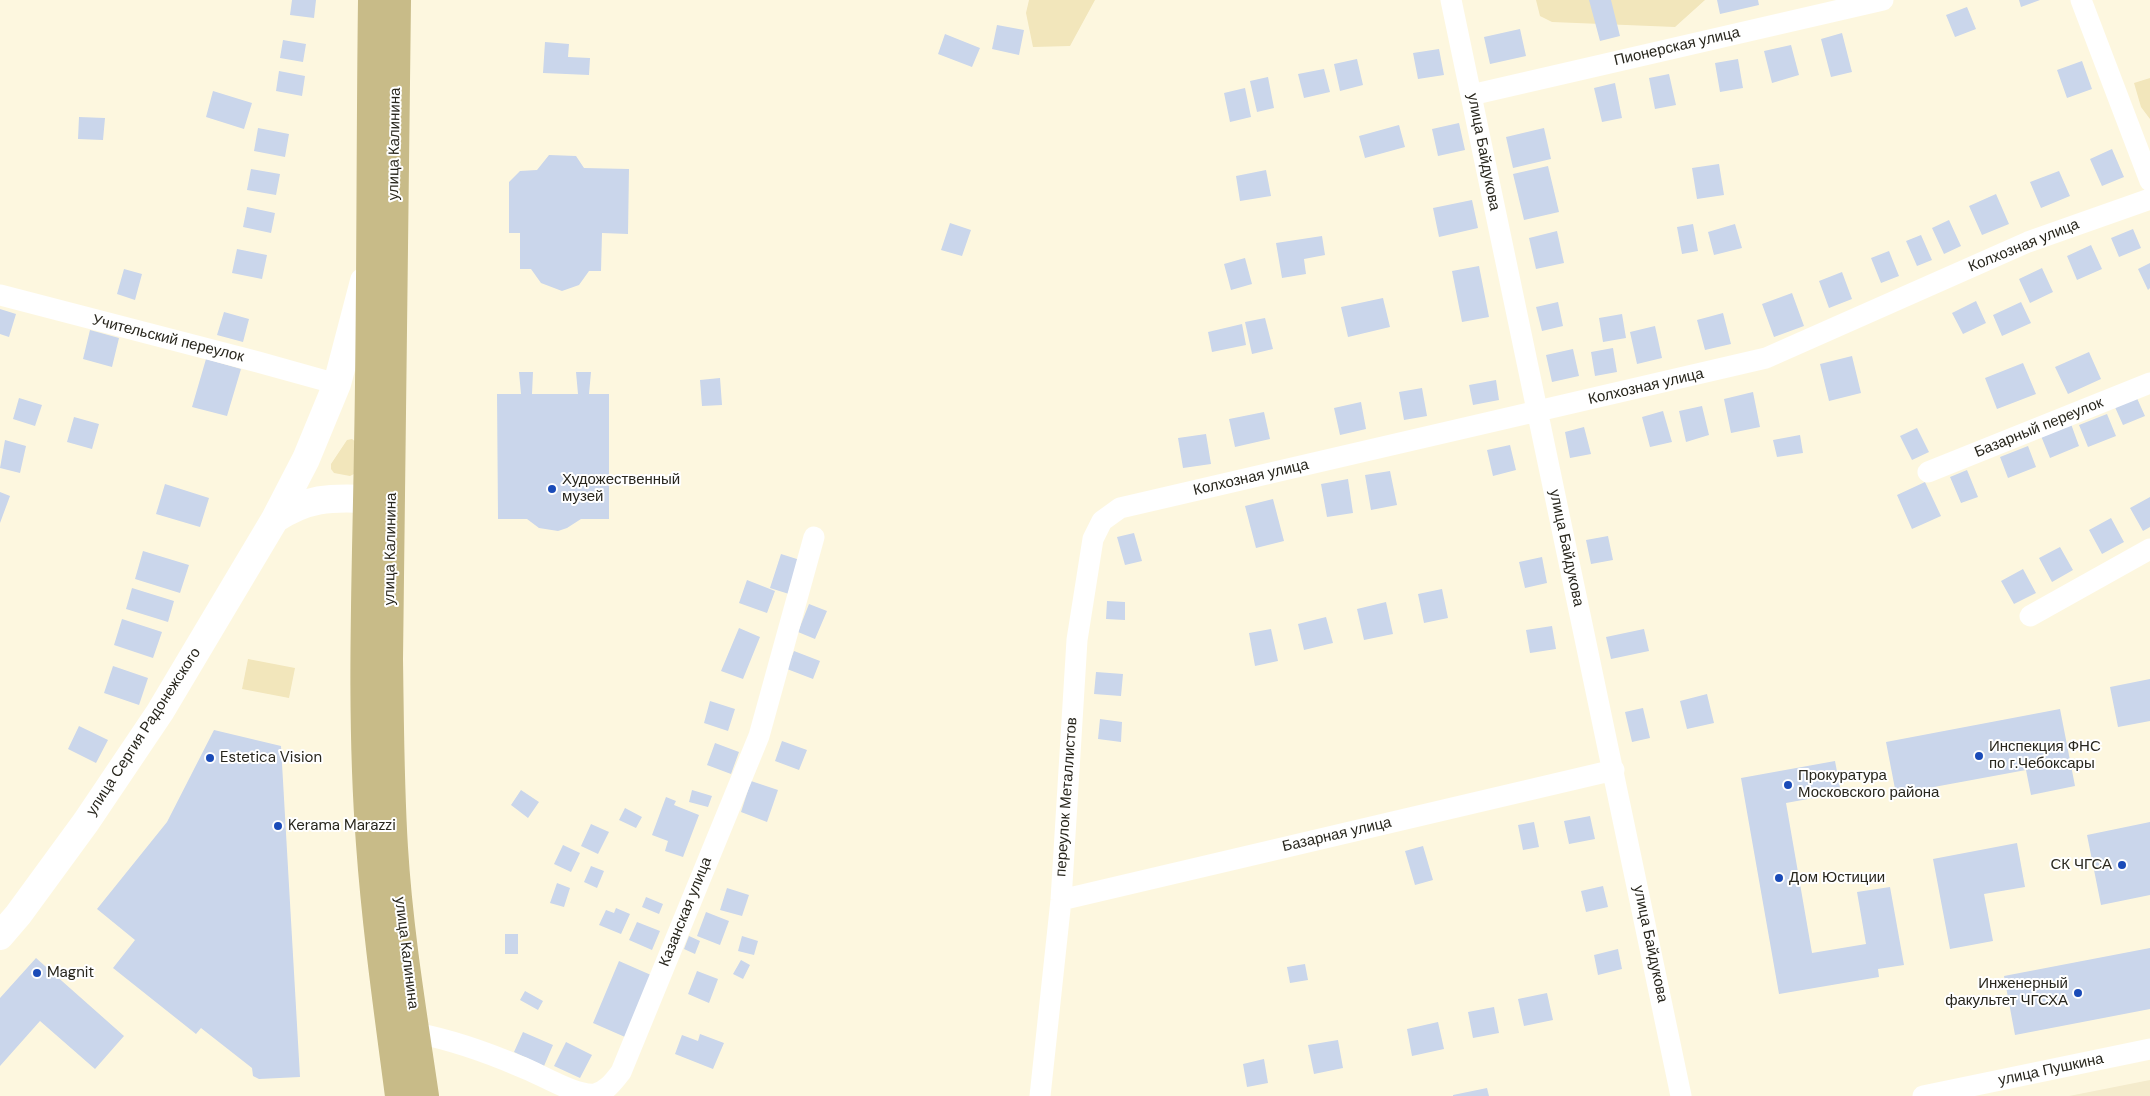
<!DOCTYPE html>
<html>
<head>
<meta charset="utf-8">
<style>
  body { margin:0 }
  canvas { display:block; background:#fdf7df }
</style>
</head>
<body>
<canvas width="2150" height="1096"></canvas>
<script>
const c = document.querySelector('canvas').getContext('2d');
c.lineJoin = 'round';
function fill(path, color) { c.fillStyle = color; c.fill(path, 'evenodd'); }
function stroke(path, color, width, dash) { c.strokeStyle = color; c.lineWidth = width; c.lineCap = dash ? 'butt' : 'round'; c.setLineDash(dash || []); c.stroke(path); }
function drawText(font, color, halo, rows, align = 'center') {
  c.font = font + ' "DM Sans",sans-serif'; c.lineWidth = 4; c.setLineDash([]); c.textBaseline = 'middle'; c.strokeStyle = halo; c.fillStyle = color; for (const [text, x, y, turn = 0] of rows) {
    c.save(); c.translate(x, y); c.rotate((+turn || 0) * Math.PI / 180); c.textAlign = isNaN(turn) ? turn : align; if (halo) c.strokeText(text, 0, 0); c.fillText(text, 0, 0); c.restore();
  }
}
fill(new Path2D(`
  M2150 1080V1096H2069Z`), '#f4ebcc');
fill(new Path2D(`
  M1029 0H1095L1070 46 1033 47 1026 13Z
  M1536 0H1705L1675 27 1552 22 1540 16Z
  M2150 78V119L2141 107 2134 83Z
  M352 439 356 442V473L350 476 334 473 331 469V464L347 440Z
  M248 659 295 668 289 698 242 689Z`), '#f2e6bb');
fill(new Path2D(`
  M292 0H316L314 18 290 15Z
  M1589 0H1611L1620 36 1600 41Z
  M1717 0H1758L1759 5 1720 14Z
  M2019 0H2040L2021 7Z
  M1967 7 1976 29 1955 37 1946 15Z
  M997 25 1024 30 1019 55 992 49Z
  M1520 29 1526 56 1490 64 1484 37Z
  M1842 33 1852 72 1831 77 1821 39Z
  M945 34 980 48 972 67 938 54Z
  M283 40 306 44 303 62 280 58Z
  M545 42 569 44 568 57 590 58 589 75 543 73Z
  M1791 45 1799 75 1772 83 1764 51Z
  M1439 49 1444 75 1418 79 1413 53Z
  M1357 59 1363 85 1340 91 1334 64Z
  M1738 59 1743 88 1720 92 1715 63Z
  M2082 61 2092 89 2067 98 2057 70Z
  M1324 69 1330 92 1304 98 1298 74Z
  M279 71 305 76 302 96 276 91Z
  M1669 74 1676 105 1655 109 1649 78Z
  M1268 77 1274 108 1257 112 1250 81Z
  M1615 83 1622 118 1602 122 1594 88Z
  M1245 88 1251 117 1230 122 1224 93Z
  M213 91 252 103 244 129 206 117Z
  M79 117 105 118 103 140 78 139Z
  M1459 123 1465 150 1438 156 1432 129Z
  M1399 125 1405 147 1365 158 1359 136Z
  M258 128 289 134 285 157 254 151Z
  M1544 128 1551 159 1513 168 1506 137Z
  M2112 149 2124 177 2102 186 2090 159Z
  M549 155 576 156 584 168 629 169 628 234 602 233 601 271H589L579 285 562 291 541 283 531 269H520V233H509V182L520 171 537 170Z
  M1719 164 1724 195 1697 199 1692 168Z
  M1548 166 1559 212 1524 220 1513 174Z
  M251 169 280 174 276 195 247 190Z
  M1266 170 1271 196 1240 201 1236 176Z
  M2059 171 2070 196 2041 208 2030 182Z
  M1996 194 2009 224 1982 235 1969 206Z
  M1472 200 1478 228 1439 237 1433 208Z
  M247 207 275 213 271 233 243 227Z
  M1949 220 1961 246 1944 254 1932 228Z
  M950 223 971 230 962 256 941 250Z
  M1693 224 1698 251 1682 254 1677 227Z
  M1735 224 1742 248 1714 255 1708 232Z
  M2133 229 2141 248 2119 257 2111 238Z
  M1557 231 1564 263 1536 269 1529 238Z
  M1921 235 1932 260 1917 266 1906 241Z
  M1322 236 1325 255 1304 259 1306 274 1282 278 1276 243Z
  M2091 245 2102 269 2077 280 2067 256Z
  M237 249 267 255 262 279 232 273Z
  M1889 251 1899 276 1881 283 1871 258Z
  M1245 258 1252 284 1231 290 1224 264Z
  M2150 263V288L2148 290 2138 269Z
  M1479 266 1489 317 1462 322 1452 271Z
  M2042 268 2053 292 2030 303 2019 279Z
  M124 269 142 274 135 300 117 294Z
  M1842 272 1852 299 1829 308 1819 281Z
  M1792 293 1804 326 1774 337 1762 304Z
  M1383 298 1390 327 1348 337 1341 307Z
  M1976 301 1986 323 1963 334 1952 313Z
  M1558 302 1563 326 1542 331 1536 307Z
  M2021 302 2031 323 2002 336 1993 315Z
  M0 309 16 314 9 337 0 334Z
  M224 312 249 319 243 342 217 335Z
  M1723 313 1731 344 1705 350 1697 320Z
  M1622 314 1626 338 1603 342 1599 318Z
  M1265 318 1273 349 1252 354 1245 322Z
  M1242 324 1246 345 1212 352 1208 332Z
  M1655 326 1662 358 1637 364 1630 332Z
  M90 330 119 338 112 367 83 359Z
  M1613 348 1617 372 1595 376 1591 352Z
  M1573 349 1579 376 1552 382 1546 355Z
  M2089 352 2101 379 2068 394 2055 367Z
  M1852 356 1861 393 1829 401 1820 364Z
  M206 359 241 369 227 416 192 407Z
  M2023 363 2036 394 1997 409 1985 378Z
  M519 372H533L532 394H578L576 372H591L589 394H609V519H581L567 528 558 531 539 528 527 519H498L497 394H521Z
  M720 378 722 405 702 406 700 380Z
  M1496 380 1499 400 1473 405 1469 385Z
  M1422 388 1427 416 1404 420 1399 392Z
  M1753 392 1760 427 1731 433 1724 399Z
  M2136 396 2145 416 2123 425 2114 405Z
  M19 398 42 405 35 426 13 419Z
  M1361 402 1366 429 1340 435 1334 408Z
  M1702 406 1709 435 1686 442 1679 411Z
  M1663 411 1672 442 1650 447 1642 417Z
  M1264 412 1270 439 1235 447 1229 419Z
  M2107 414 2116 436 2088 447 2079 425Z
  M74 417 99 424 92 449 67 442Z
  M2071 424 2079 446 2050 458 2041 436Z
  M1584 427 1591 454 1570 458 1565 432Z
  M1917 428 1929 452 1912 460 1900 436Z
  M1206 434 1211 464 1183 468 1178 438Z
  M1800 435 1803 453 1777 457 1773 440Z
  M5 440 26 446 20 473 0 468Z
  M1510 445 1516 470 1493 476 1487 450Z
  M2028 446 2036 467 2008 478 2000 457Z
  M1967 470 1978 497 1961 503 1950 477Z
  M1390 471 1397 505 1371 510 1365 475Z
  M1348 479 1353 513 1327 517 1321 484Z
  M1925 482 1941 516 1912 529 1897 495Z
  M165 484 209 498 200 527 156 514Z
  M0 492 10 496 0 523Z
  M2150 497V527L2143 531 2130 508Z
  M1273 499 1284 541 1256 548 1245 506Z
  M2111 518 2124 542 2102 554 2089 530Z
  M1134 533 1142 561 1125 565 1117 537Z
  M1608 536 1613 560 1591 564 1586 540Z
  M2060 547 2073 570 2052 582 2039 558Z
  M143 551 189 565 180 593 135 579Z
  M781 554 800 560 789 594 770 588Z
  M1542 557 1547 583 1525 588 1519 562Z
  M2023 569 2036 593 2014 604 2001 581Z
  M747 580 775 591 767 613 739 603Z
  M132 588 174 601 168 622 126 609Z
  M1442 589 1448 618 1424 623 1418 594Z
  M1107 601 1125 602V620L1106 619Z
  M1386 602 1393 634 1364 640 1357 609Z
  M809 604 827 611 815 639 798 632Z
  M1326 617 1333 643 1304 650 1298 624Z
  M122 619 162 632 153 658 114 645Z
  M1552 626 1556 649 1530 653 1526 630Z
  M739 628 760 637 743 679 721 671Z
  M1271 629 1278 661 1255 666 1249 633Z
  M1644 629 1649 651 1611 659 1606 637Z
  M794 651 820 661 813 679 787 669Z
  M113 666 148 678 139 705 104 693Z
  M1096 672 1123 674 1121 696 1094 694Z
  M2150 679V721L2118 727 2110 687Z
  M1707 694 1714 723 1687 729 1680 701Z
  M710 701 735 709 728 731 704 723Z
  M1643 708 1650 738 1632 742 1625 712Z
  M2060 709 2075 786 2031 795 2026 770 1896 794 1886 742Z
  M1100 719 1122 722 1121 742 1098 739Z
  M79 726 108 740 96 763 68 749Z
  M214 730 281 746 300 1077 259 1079 253 1076 252 1068 201 1028 196 1034 113 968 135 940 97 909 167 822Z
  M782 741 807 750 799 770 775 761Z
  M715 743 739 752 731 774 707 765Z
  M1835 761 1841 793 1786 803 1812 953 1866 944 1857 892 1890 887 1904 965 1878 969 1879 977 1779 994 1741 778Z
  M751 781 778 790 767 822 741 812Z
  M521 790 539 802 528 818 511 805Z
  M692 790 712 796 708 807 689 802Z
  M666 797 676 801 674 805 699 815 683 857 665 851 668 841 652 835Z
  M625 808 642 817 636 828 619 820Z
  M1590 816 1595 839 1569 844 1564 821Z
  M1534 822 1539 847 1523 850 1518 825Z
  M2150 822V895L2101 905 2087 835Z
  M591 824 609 832 598 854 581 846Z
  M2017 843 2025 887 1984 894 1993 941 1950 949 1933 859Z
  M563 845 580 853 571 872 554 864Z
  M1423 846 1433 880 1415 885 1405 851Z
  M591 866 604 871 597 888 584 882Z
  M557 883 570 888 564 907 550 903Z
  M1603 886 1608 907 1586 912 1581 891Z
  M727 888 749 895 742 916 720 910Z
  M646 897 663 904 659 914 642 907Z
  M616 908 630 914 621 934 599 925 606 910 614 913Z
  M706 912 729 921 720 945 697 936Z
  M637 922 660 931 652 950 629 940Z
  M505 934H518V954H505Z
  M689 936 700 941 695 954 684 949Z
  M742 936 758 941 754 955 738 951Z
  M2150 948V1009L2015 1035 2004 976Z
  M1618 949 1622 969 1598 975 1594 955Z
  M36 958 124 1036 95 1069 40 1021 0 1066V998Z
  M741 960 750 965 743 979 733 974Z
  M619 961 651 975 625 1037 593 1023Z
  M1305 964 1308 980 1290 983 1287 967Z
  M697 971 718 979 709 1003 688 994Z
  M525 991 543 1001 538 1010 520 1000Z
  M1547 993 1553 1020 1524 1026 1518 999Z
  M1494 1007 1499 1033 1473 1038 1468 1012Z
  M1438 1022 1444 1049 1412 1056 1407 1029Z
  M523 1032 553 1045 544 1066 514 1052Z
  M700 1034 724 1043 713 1069 675 1054 682 1035 698 1041Z
  M1338 1040 1343 1068 1314 1074 1308 1045Z
  M566 1042 592 1055 580 1078 554 1066Z
  M1264 1059 1268 1083 1247 1087 1243 1064Z
  M1487 1088 1489 1096H1453V1095Z`), '#cad6eb');
stroke(new Path2D(`
  M1451 0 1681 1096
  M2081 0 2150 181
  M1471 95 1883 0
  M0 295 258 362 337 384
  M1928 472 2150 383
  M2030 616 2150 549
  M1061 900 1614 770
  M416 1033C452 1040 486 1052 519 1066 539 1073 574 1096 595 1094 607 1091 614 1081 621 1072L759 736 814 537
  M1040 1096 1061 900 1077 640 1093 539 1102 521 1120 508 1766 358 2028 242 2150 199
  M1923 1096 2150 1049`), '#fff', 21);
stroke(new Path2D(`
  M275 519C307 498 330 497 367 499
  M0 936 18 915 86 822 160 712 275 519 306 459 337 384 364 281`), '#fff', 28);
stroke(new Path2D(`
  M372 0C370 149 371 298 368 447 366 579 360 712 370 844 376 928 388 1012 399 1096
  M397 0 389 659C390 722 390 785 394 848 399 931 413 1014 425 1096`), '#c8bb88', 28);
for (const [x, y, r, color] of [
  [552,489,5,"#1a4bb8"],
  [1979,756,5,"#1a4bb8"],
  [210,758,5,"#1a4bb8"],
  [1788,785,5,"#1a4bb8"],
  [278,826,5,"#1a4bb8"],
  [2122,865,5,"#1a4bb8"],
  [1779,878,5,"#1a4bb8"],
  [37,973,5,"#1a4bb8"],
  [2078,993,5,"#1a4bb8"]
]) { const dot = new Path2D(); dot.arc(x, y, r, 0, 2 * Math.PI); c.fillStyle = color; c.fill(dot); stroke(dot, '#fff', 2); }
drawText('15px', '#28261d', '#fff', [
  ["Пионерская улица",1677,47,-13],
  ["улица Калинина",395,144,-89],
  ["улица Байдукова",1483,152,79],
  ["Колхозная улица",2024,246,-22],
  ["Учительский переулок",168,339,14],
  ["Колхозная улица",1646,387,-13],
  ["Базарный переулок",2039,428,-22],
  ["Колхозная улица",1251,478,-13],
  ["улица Байдукова",1566,548,78],
  ["улица Калинина",391,549,-89],
  ["улица Сергия Радонежского",144,732,-57],
  ["переулок Металлистов",1067,797,-86],
  ["Базарная улица",1337,835,-13],
  ["Казанская улица",686,912,-68],
  ["улица Байдукова",1650,944,78],
  ["улица Калинина",406,953,83],
  ["улица Пушкина",2051,1070,-12]
]);
drawText('15px', '#28261d', '#fff', [
  ["Художественный",562,480],
  ["музей",562,497],
  ["Инспекция ФНС",1989,747],
  ["по г.Чебоксары",1989,764],
  ["Estetica Vision",220,758],
  ["Прокуратура",1798,776],
  ["Московского района",1798,793],
  ["Kerama Marazzi",288,826],
  ["СК ЧГСА",2112,865,"right"],
  ["Дом Юстиции",1789,878],
  ["Magnit",47,973],
  ["Инженерный",2068,984,"right"],
  ["факультет ЧГСХА",2068,1001,"right"]
], 'left');
</script>
</body>
</html>
